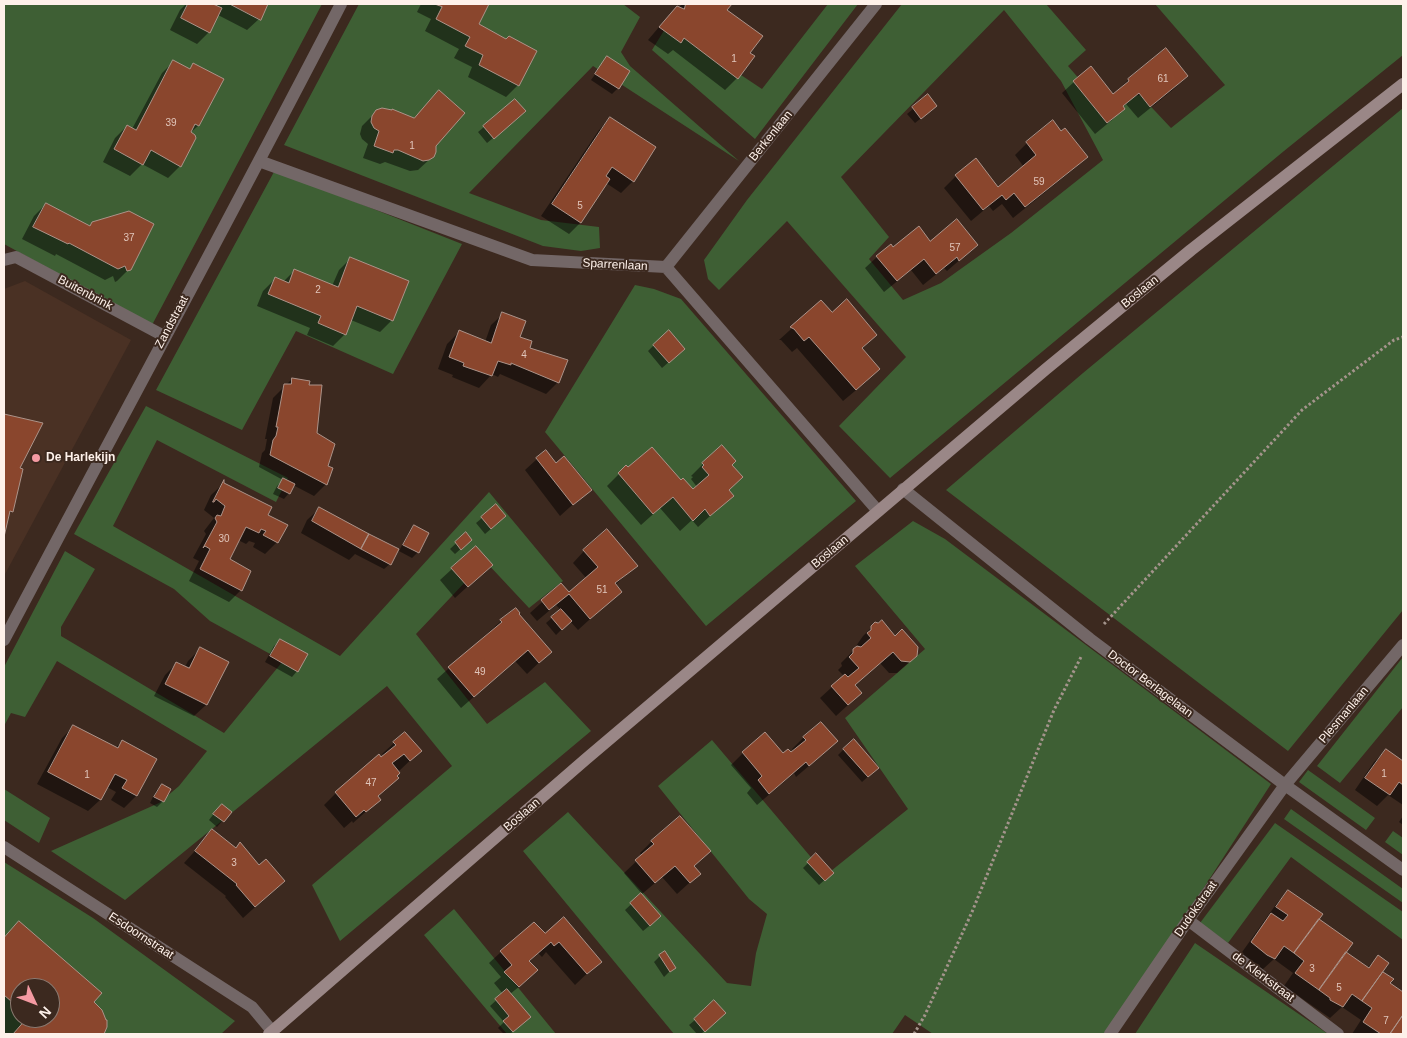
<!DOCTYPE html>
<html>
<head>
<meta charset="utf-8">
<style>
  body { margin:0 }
  #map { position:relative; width:1407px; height:1038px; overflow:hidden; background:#3c291f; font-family:Arial,sans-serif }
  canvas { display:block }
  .frame { position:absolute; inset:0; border:5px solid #fef1ea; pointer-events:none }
  .north { position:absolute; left:10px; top:978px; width:50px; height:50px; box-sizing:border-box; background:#3c291f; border:1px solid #8a7970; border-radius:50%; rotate:133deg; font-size:14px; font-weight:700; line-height:20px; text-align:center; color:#fef1ea }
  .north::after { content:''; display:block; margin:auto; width:18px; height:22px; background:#f49aa2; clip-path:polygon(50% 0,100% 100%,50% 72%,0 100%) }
</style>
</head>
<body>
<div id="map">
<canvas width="1407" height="1038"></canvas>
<div class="frame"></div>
<div class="north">N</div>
</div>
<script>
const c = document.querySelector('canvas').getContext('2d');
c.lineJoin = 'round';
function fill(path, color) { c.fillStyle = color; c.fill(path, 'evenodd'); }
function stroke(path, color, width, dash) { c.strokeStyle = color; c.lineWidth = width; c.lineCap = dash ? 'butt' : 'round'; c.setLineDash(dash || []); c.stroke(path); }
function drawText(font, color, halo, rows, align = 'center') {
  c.font = font + ' Arial,sans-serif'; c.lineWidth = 4; c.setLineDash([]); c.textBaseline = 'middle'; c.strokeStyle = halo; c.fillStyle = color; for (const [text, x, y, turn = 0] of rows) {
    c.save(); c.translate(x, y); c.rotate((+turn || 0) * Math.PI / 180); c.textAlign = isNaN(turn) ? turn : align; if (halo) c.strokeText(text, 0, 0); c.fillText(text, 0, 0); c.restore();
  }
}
fill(new Path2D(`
  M25 281 131 340 4 576V289Z`), '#4a3124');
fill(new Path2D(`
  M4 4H322L152 325 4 244Z
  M359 4H623L640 17 621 52 630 66 739 161 593 66 469 193 541 220 599 227 600 248 581 251 543 246 284 145Z
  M828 4H858L755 139 652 50 668 24 723 63 762 89Z
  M902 4H1046L1086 50 1068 66 1108 112 1125 98 1140 95 1171 128 1225 85 1155 4H1403V55L1284 151 890 478 839 426 906 357 787 221 719 290 708 279 704 260 747 200ZM1004 10 1061 81 1103 160 1011 233 941 283 903 300 869 259 889 237 841 177Z
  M1403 108V610L1288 751 946 490 1083 373Z
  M275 170 462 244 393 374 296 331 242 430 156 390Z
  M635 285 654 289 681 299 856 501 706 626 545 432Z
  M146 406 288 478 276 502 157 440 113 526 340 656 489 492 563 581 529 608 485 561 416 634 487 724 545 682 591 731 340 941 312 885 452 766 387 686 125 900 51 851 159 803 179 786 207 751 57 661 25 717 11 713 4 726V667L65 551 95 569 61 627V636L224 733 283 661 210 621 174 589 74 534Z
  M913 521 945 539 1271 784 1109 1034H933L905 1015 892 1034H674L523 851 568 812 727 983 751 986 756 953 767 914 749 899 658 786 712 740 826 875 908 809 845 718 925 649 855 566Z
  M1403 657V707L1340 783 1317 766Z
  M1308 770 1375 818 1366 830 1299 782Z
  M4 789 50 818 39 843 4 820Z
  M1291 809 1403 889V903L1284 819Z
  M1275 823 1403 912V940L1291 857 1228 943 1200 923Z
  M1393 831 1403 838V855L1385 842Z
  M4 862 93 918 235 1021 221 1034H4ZM20 988H50V1018H20Z
  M454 909 556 1034H507L424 935Z
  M1195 943 1328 1034H1135Z`), '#3e5f34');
fill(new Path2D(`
  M186 4H267L259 19 247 30 218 15 209 32 197 44 170 30 180 10Z
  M421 4H488L477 24 518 85 506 97 468 77 472 67 454 58 459 49 425 31 431 19 417 12Z
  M682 4H730L725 10 748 53 737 78 725 90 673 50 668 54 648 40 665 20 677 8H679Z
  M1165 50 1186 76 1175 88 1138 118 1126 104 1112 120 1095 134 1062 93 1074 82 1113 96 1128 80Z
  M607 58 618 88 612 94 591 80Z
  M174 61 189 69 194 64 223 80 198 126 190 133 180 166 168 178 142 164 130 176 103 162 115 138 127 126 132 129 162 73Z
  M928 96 930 111 915 123 907 114Z
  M374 114 435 146 431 158 418 170 410 171 385 162 380 164 363 158 368 144 362 139 360 134 362 126Z
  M519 117 487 143 478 132 484 127Z
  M611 118 633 181 621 193 606 183 580 223 569 234 541 216 599 130Z
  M1061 133 1086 157 1075 168 1013 218 1002 204 993 211 989 206 971 221 944 188 956 176 998 188 1024 167 1015 155 1027 143Z
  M46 204 129 269 117 281 115 282 113 276 105 280 56 254 55 256 22 239 34 216Z
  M930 243 977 245 947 271 944 268 923 285 911 270 884 292 865 268 877 257 893 249Z
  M351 258 392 320 380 332 351 320 345 334 333 346 307 335 310 328 257 306 263 291 275 279 283 282 295 270 332 286 339 270Z
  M821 302 832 314 876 335 862 349 867 381 843 401 797 348 792 352 781 340H779Z
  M503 314 518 337 558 382 546 394 500 374 498 377 492 374 479 388 452 377 453 375 438 369 447 344 459 332 485 342 491 325Z
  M654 345 678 354 662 368 648 351Z
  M292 379 316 433 326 484 314 496 293 485 289 493 284 499 273 494 277 486 283 480 259 467 262 453 265 450 267 439H265L273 398Z
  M4 415 41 424 18 468 12 511 8 515 4 532Z
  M537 459 556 465 590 489 560 516 525 470Z
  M703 464 731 465 728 490 732 496 698 527 692 520 680 531 660 508 641 525 607 486 626 467 681 482 693 491 697 487 691 479 693 477 691 476Z
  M223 484 267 516 277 542 265 554 253 547 255 543 249 541 246 544 238 540 229 559 241 590 229 602 189 581 199 561 193 558 206 534 204 531 214 518 204 510 211 495Z
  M319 509 399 551 409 532 414 527 418 552 412 558 397 550 390 564 384 569 355 554 349 560 301 533 307 520Z
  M482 518 499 522 485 534 476 523Z
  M466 534 465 545 455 554 450 549Z
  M584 551 636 566 615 585 620 592 578 630 570 621 556 635 546 623 561 610 556 605 537 621 530 613 561 585 569 594 587 579 573 563Z
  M491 565 455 598 440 580 452 569Z
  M517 615 550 652 527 674 515 661 461 708 437 679 501 621Z
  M875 624 895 637 916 656 897 673H889L880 663 854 685 861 693 836 716 820 698 844 676 838 670 842 666 841 663 857 647 856 646 863 636Z
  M280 641 297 671 292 677 265 662 274 646Z
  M200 649 206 705 194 716 154 696 165 675 177 663 185 667 188 661Z
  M74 726 115 748 122 742 155 759 136 796 124 808 111 800 116 792 107 787 100 800 88 811 37 784 62 738Z
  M804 737 824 753 796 777 794 773 757 805 747 793 751 788 731 765 743 753 790 754 794 751 792 749Z
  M394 743 420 751 398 772 395 776 397 778 377 797 379 800 353 823 352 821 344 828 324 805 336 793 384 756 382 754Z
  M844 749 872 773 862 782 838 755Z
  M1386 750 1403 763V805L1388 795 1377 806 1355 790 1374 762Z
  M162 785 169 789 163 801 157 807 150 803 156 791Z
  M216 811 230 812 217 827 209 820Z
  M1403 816V825L1399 822Z
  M213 831 259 867 284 881 243 918 225 897 226 896 184 863Z
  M652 841 709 851 693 867 699 874 677 894 662 877 642 894 624 873 642 856 640 853Z
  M816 855 832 873 819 885 803 868Z
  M1289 891 1317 919 1344 952 1367 968 1378 957 1381 972 1392 979 1389 983 1403 994V1034H1352L1361 1020 1342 1007 1330 1018 1284 986 1293 973 1282 965 1274 959 1262 970 1240 955 1277 903Z
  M641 895 654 922 643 931 625 910Z
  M19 923 92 1002 102 1034H4V938ZM20 988H50V1018H20Z
  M544 935 600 961 575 985 546 952 542 957 538 953 529 962 525 982 510 994 524 1022 510 1034H504L498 1028 504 1022 490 1006 503 994 494 983 501 977 489 963 501 952Z
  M660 956 674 967 664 977 654 962Z
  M719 1018 701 1034H697L689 1025 695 1020Z`), '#0007');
const building = new Path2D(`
  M188 4H213L222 8 210 33 181 18Z
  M230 4H268L261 20Z
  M435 4H489L479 24 506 39 509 36 537 51 519 86 479 65 483 55 465 46 470 37 436 19 442 7Z
  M686 4H732L727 10 763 36 750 53 755 56 738 79 684 38 681 43 659 27 677 6 684 9Z
  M1166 48 1188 76 1150 107 1139 93 1123 106 1125 109 1107 123 1073 81 1091 66 1113 94 1129 81 1128 79Z
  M607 56 630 71 619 89 595 74Z
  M173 60 190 69 193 63 224 79 199 126 195 124 191 132 195 135 196 138 181 167 151 150 143 165 114 149 127 125 136 130Z
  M439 90 465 113 436 146V152L434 157 429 160 423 161 398 150H394L393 153 374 146 379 131 374 128 371 122 372 116 376 110 382 108 392 110V109L414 118Z
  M928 94 937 106 921 119 912 107Z
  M515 99 526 111 494 139 483 126Z
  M610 117 656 147 634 182 612 167 606 176 610 179 581 223 552 204Z
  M1053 120 1061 131 1065 128 1088 157 1025 207 1014 193 1006 200 1002 195 983 210 955 175 976 158 998 187 1036 155 1026 142Z
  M46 203 90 226 92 222 129 211 154 224 131 270 127 271 125 266 118 269 69 243 68 244 33 227Z
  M957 219 978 245 959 261 957 257 936 274 924 259 897 281 876 256 891 244 893 247 919 226 930 241Z
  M350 257 409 281 393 321 357 306 346 335 318 323 321 316 268 294 275 277 289 283 294 269 338 287Z
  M847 299 877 335 862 348 880 369 856 390 809 337 804 341 794 329 790 327 821 300 832 312Z
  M502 312 526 321 520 337 532 341 530 348 568 360 559 383 511 363V365L498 361 492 376 463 366 464 363 449 357 459 330 491 343Z
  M669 330 685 349 669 363 653 345Z
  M292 378 310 381 309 385H322L317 433 335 444 328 466 333 468 327 485 270 455 273 440 276 436 278 427H276L284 384H291Z
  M4 414 43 423 20 468 23 469 13 512 10 511 4 537Z
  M722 445 736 461 732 465 743 477 729 490 734 496 710 516 705 509 693 521 673 497 653 514 618 473 626 465 628 467 652 447 681 480 683 478 693 489 709 475 702 467 704 465 702 463Z
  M546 450 556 463 564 456 592 490 573 505 536 458Z
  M283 478 295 484 290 494 278 488Z
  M224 480V483L272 507 268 515 288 525 278 543 263 535 266 531 261 529 259 533 246 527 230 559 251 571 242 591 200 569 210 549 205 546 203 548 217 522 215 518 217 515 221 516 225 506 216 499 214 502H213Z
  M496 504 506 516 491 529 481 517Z
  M319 507 369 534 361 549 312 521Z
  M414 525 429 533 419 553 403 545Z
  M607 529 638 566 615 583 622 592 590 619 569 594 549 610 541 600 561 583 569 592 598 567 583 550Z
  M466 532 472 540 461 550 455 542Z
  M369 534 399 549 391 565 361 549Z
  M476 546 493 565 468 587 451 568Z
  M516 608 520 613 519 614 552 652 539 663 528 650 474 697 448 667 502 622 500 620Z
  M561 609 572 621 562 630 551 617Z
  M882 620 895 636 902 629 918 647 917 656 910 662 901 661 893 652 855 685 862 693 848 705 831 686 845 674 848 677 859 668 849 657 853 653V649L857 646 861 647 871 638 867 633 871 630V626L875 622 878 623Z
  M280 639 308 654 298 672 270 656Z
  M200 647 229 662 207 705 165 684 176 662 189 668Z
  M821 722 838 741 809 766 806 762 769 794 758 780 762 776 742 752 765 732 783 753 788 749 791 752 806 740 803 737Z
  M73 725 118 748 122 740 157 759 137 796 122 788 127 780 115 774 101 800 48 772Z
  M405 732 422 751 410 761 404 754 392 763 400 773 397 776 399 778 378 796 381 800 366 812 364 810 356 817 335 792 379 754 381 757 396 745 393 742Z
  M854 739 879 768 868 777 843 749Z
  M1386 749 1403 761V785L1399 782 1390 795 1365 778Z
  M162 784 171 789 164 802 154 797Z
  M222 804 232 812 224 822 213 814Z
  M680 816 711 851 694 866 701 874 690 883 675 866 655 883 635 860 654 844 651 841Z
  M212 829 236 848 240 842 259 865 266 859 285 881 255 907 236 885 237 884 195 851Z
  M816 853 834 873 825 881 807 862Z
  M1288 890 1323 914 1294 953 1284 946 1275 959 1267 955 1251 942 1271 913 1283 921 1288 915 1276 907Z
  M641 893 661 916 650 926 630 903Z
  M564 917 602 962 587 974 559 942 554 946 551 942 529 961 538 970 519 987 504 972 512 965 500 951 534 922 545 933Z
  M1319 919 1353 943 1319 990 1295 973 1304 961 1294 953Z
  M19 921 102 993 94 1002 102 1010 106 1020H107V1027L104 1034H13L27 1018H50V988H20V1009L4 995V938Z
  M665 951 676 968 670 972 659 955Z
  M1346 952 1369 968 1378 955 1389 963 1362 1001 1352 994 1343 1007 1330 1000V998L1319 990Z
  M1383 972 1394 979 1390 983 1403 992V1015L1390 1034H1381L1363 1022 1372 1008 1362 1001Z
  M507 989 531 1017 513 1032 503 1021 509 1016 495 999Z
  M714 1000 726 1013 705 1032 694 1019Z
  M1403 1015V1034H1390Z`);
fill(building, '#8a462d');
stroke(building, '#ac9389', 1);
stroke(new Path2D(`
  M1104 624 1302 410 1394 340 1403 337
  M914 1034 925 1015 972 912 1054 710 1081 657`), '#a4948c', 3, [2.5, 2.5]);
stroke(new Path2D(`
  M259 161 532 260 666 267 878 511
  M4 260 16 257 164 336
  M666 267 876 4
  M903 489 1090 639 1285 785 1403 870
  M4 640C116 428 231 217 341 4
  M4 847 252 1007 272 1031
  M1188 920 1338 1034
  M1110 1034 1188 920 1285 785 1403 645`), '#736767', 12);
stroke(new Path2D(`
  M269 1034 586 759 1046 369 1191 250 1403 84`), '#9a8787', 12);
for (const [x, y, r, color] of [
  [36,458,5,"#f49aa2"]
]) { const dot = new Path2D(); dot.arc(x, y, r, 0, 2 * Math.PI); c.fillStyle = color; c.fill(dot); stroke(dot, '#3c291f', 2); }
drawText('10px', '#e1c6bb', null, [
  ["1",734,59],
  ["61",1163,79],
  ["39",171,123],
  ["1",412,146],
  ["59",1039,182],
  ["5",580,206],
  ["37",129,238],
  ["57",955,248],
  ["2",318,290],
  ["4",524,355],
  ["30",224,539],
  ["51",602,590],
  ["49",480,672],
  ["1",1384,774],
  ["1",87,775],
  ["47",371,783],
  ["3",234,863],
  ["3",1312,969],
  ["5",1339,988],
  ["7",1386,1021]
]);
drawText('12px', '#fef1ea', '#3c291f', [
  ["Berkenlaan",771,136,-51],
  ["Sparrenlaan",615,265,3],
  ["Boslaan",1140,292,-39],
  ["Buitenbrink",85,293,28],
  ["Zandstraat",172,322,-62],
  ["Boslaan",830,552,-40],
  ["Doctor Berlagelaan",1150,684,37],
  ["Plesmanlaan",1344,715,-50],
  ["Boslaan",522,815,-41],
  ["Dudokstraat",1196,909,-55],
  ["Esdoornstraat",141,936,33],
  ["de Klerkstraat",1263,977,37]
]);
drawText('bold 12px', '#fef1ea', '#3c291f', [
  ["De Harlekijn",46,458]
], 'left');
</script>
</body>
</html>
